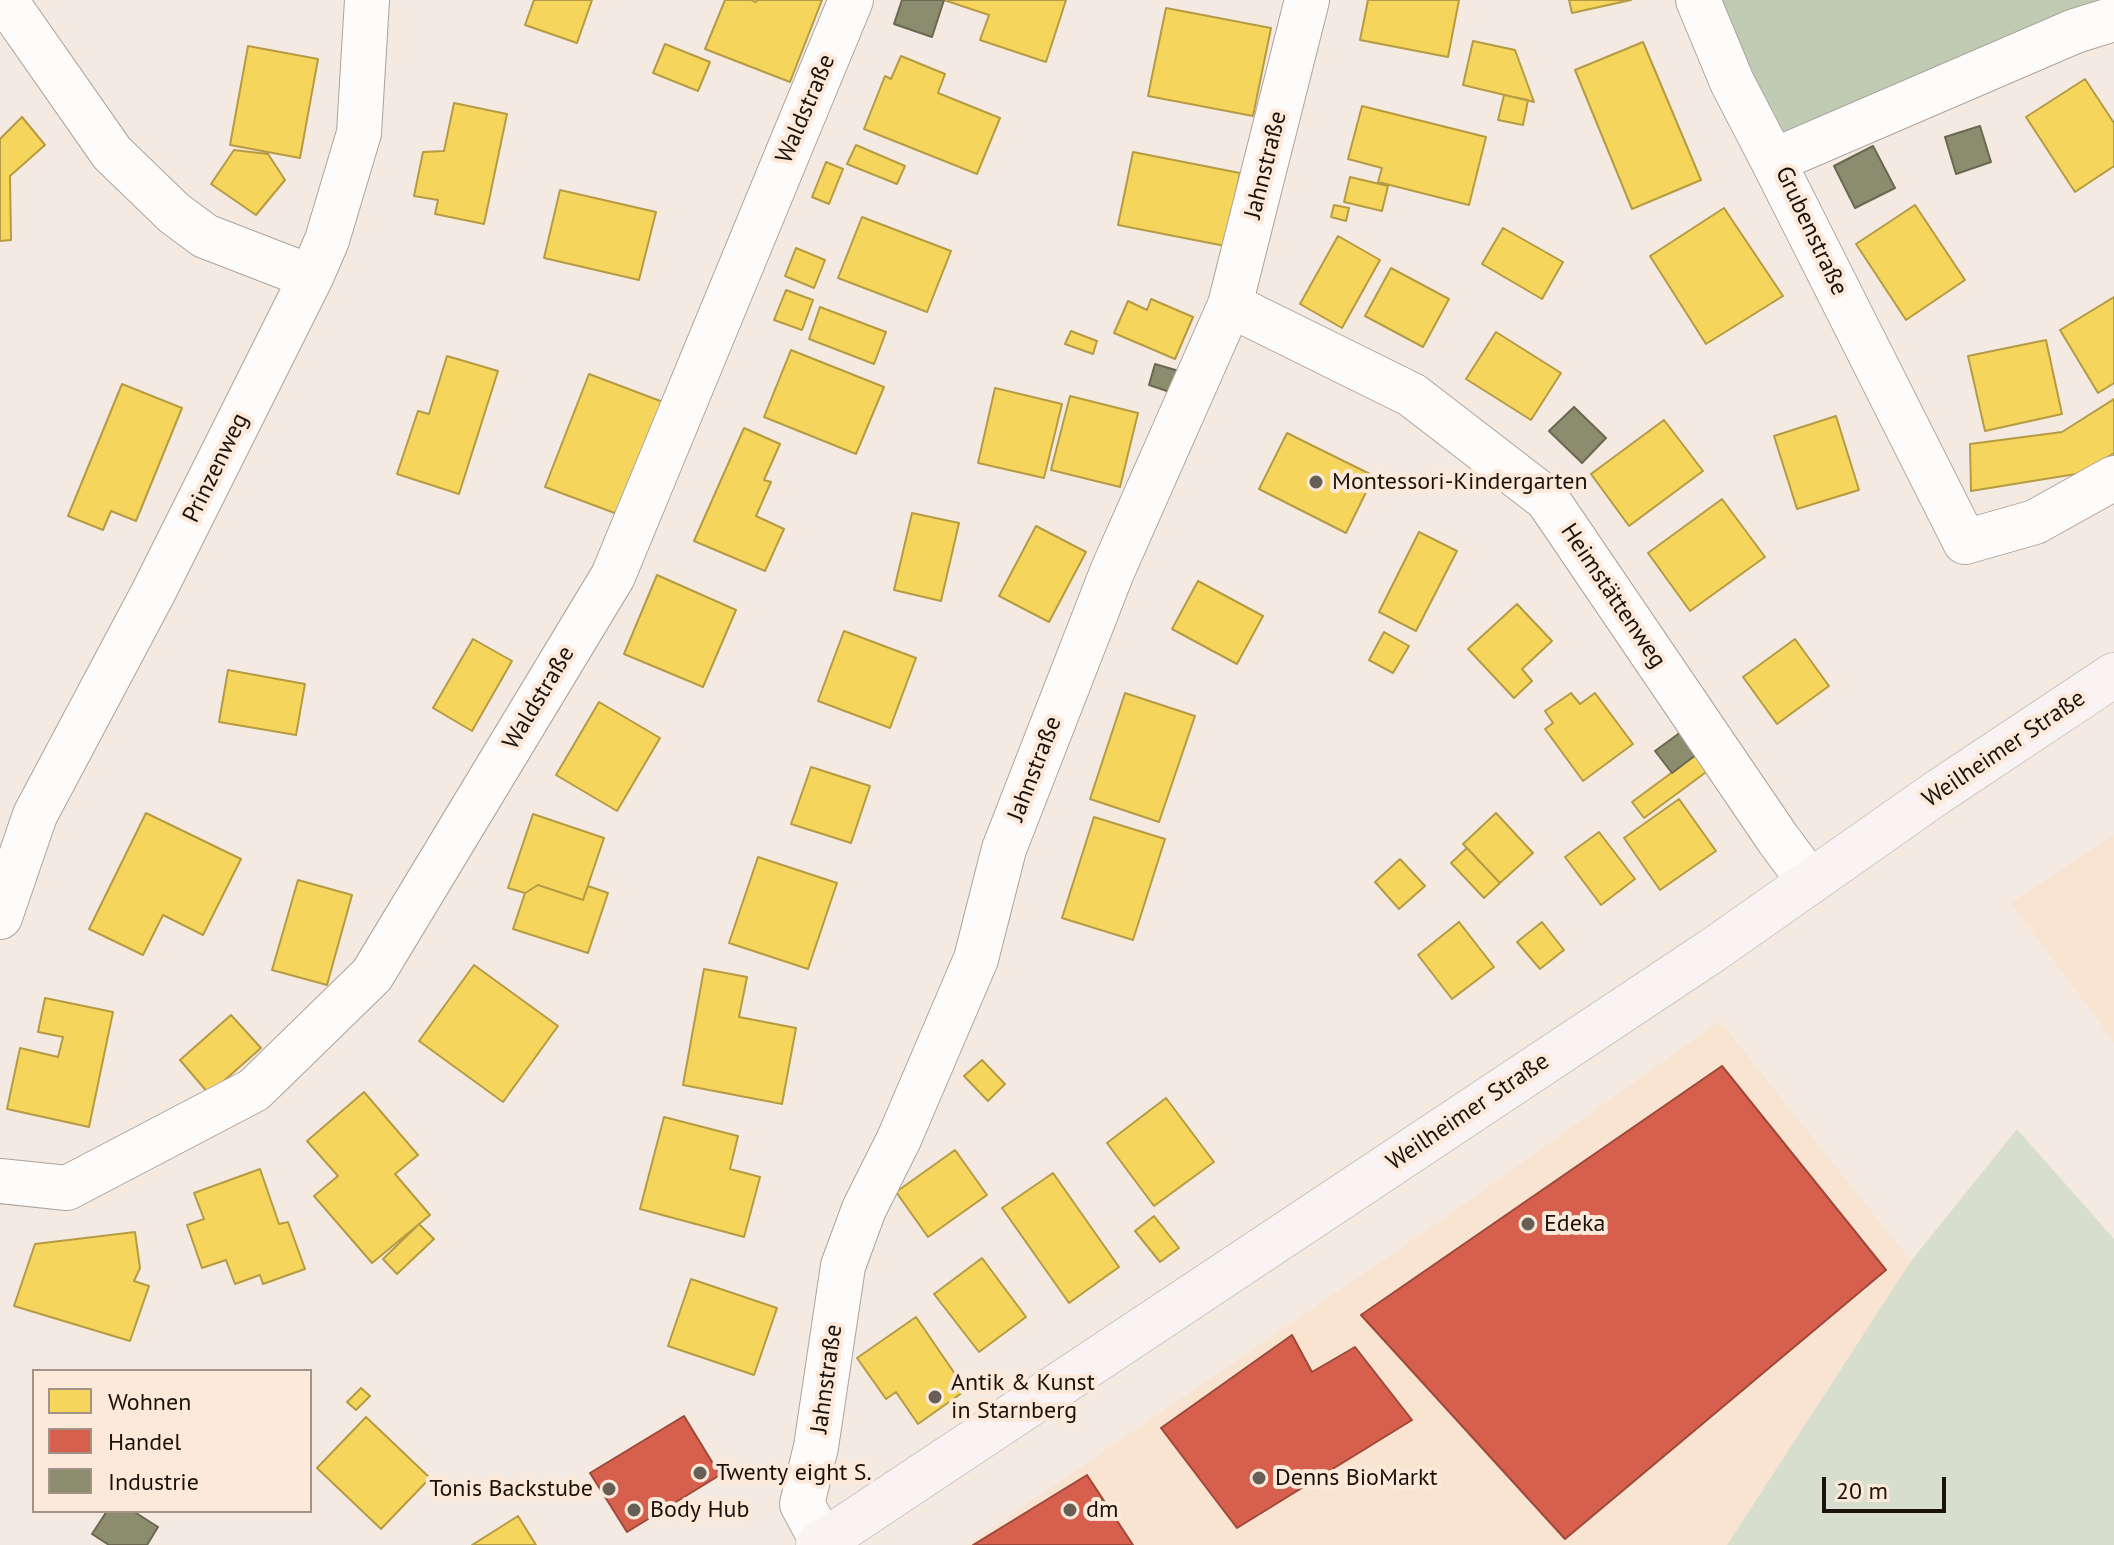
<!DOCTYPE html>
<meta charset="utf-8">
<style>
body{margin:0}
#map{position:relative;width:2114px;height:1545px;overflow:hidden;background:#f5eae1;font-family:"PT Sans",sans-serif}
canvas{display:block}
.legend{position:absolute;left:32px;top:1369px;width:280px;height:144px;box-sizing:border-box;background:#fde9d9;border:2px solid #a39387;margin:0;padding:10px 14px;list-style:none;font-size:24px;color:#1b130b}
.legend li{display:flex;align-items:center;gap:16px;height:40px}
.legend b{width:40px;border:2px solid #a39387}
.scale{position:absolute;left:1822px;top:1477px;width:124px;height:36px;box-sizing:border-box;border:4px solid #1b130b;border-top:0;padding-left:10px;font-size:24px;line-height:28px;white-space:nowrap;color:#1b130b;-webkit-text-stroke:6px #fde9d9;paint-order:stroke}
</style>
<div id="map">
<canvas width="2114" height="1545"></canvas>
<ul class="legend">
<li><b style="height:22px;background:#f6d55c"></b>Wohnen</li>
<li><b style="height:22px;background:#d6604d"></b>Handel</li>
<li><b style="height:22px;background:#8c8c6e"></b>Industrie</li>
</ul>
<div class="scale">20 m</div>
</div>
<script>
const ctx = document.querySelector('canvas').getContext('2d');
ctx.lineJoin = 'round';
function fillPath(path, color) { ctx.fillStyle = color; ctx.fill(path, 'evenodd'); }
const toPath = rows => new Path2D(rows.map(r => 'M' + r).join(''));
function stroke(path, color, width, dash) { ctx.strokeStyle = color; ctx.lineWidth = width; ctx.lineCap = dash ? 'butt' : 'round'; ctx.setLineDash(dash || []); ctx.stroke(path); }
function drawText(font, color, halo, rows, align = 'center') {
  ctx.font = font + ' "PT Sans",sans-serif'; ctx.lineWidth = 8; ctx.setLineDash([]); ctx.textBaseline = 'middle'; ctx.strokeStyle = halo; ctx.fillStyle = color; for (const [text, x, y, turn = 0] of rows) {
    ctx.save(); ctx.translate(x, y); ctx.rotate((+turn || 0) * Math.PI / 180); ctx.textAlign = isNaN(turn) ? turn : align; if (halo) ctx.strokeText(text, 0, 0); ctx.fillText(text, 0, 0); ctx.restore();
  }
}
const built = toPath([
 [2114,835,2114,1042,2011,903],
 [1720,1021,1911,1261,1727,1545,967,1545,1442,1220]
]);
const green = toPath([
 [2017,1129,2114,1239,2114,1545,1727,1545,1911,1261]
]);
const forest = toPath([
 [1705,0,2114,0,1779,143]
]);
const homes = toPath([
 [534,0,592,0,577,43,525,25,534,0],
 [725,0,751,0,756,2,757,0,822,0,790,82,705,49,725,0],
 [944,0,1066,0,1046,62,980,40,989,15,944,0],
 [1368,0,1459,0,1448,57,1360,40,1368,0],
 [1569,0,1631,0,1572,13,1569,0],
 [1166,8,1271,28,1253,116,1148,96,1166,8],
 [1473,41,1515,50,1534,102,1463,85,1473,41],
 [1643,42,1701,180,1632,209,1575,70,1643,42],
 [665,44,710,62,698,91,653,73,665,44],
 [248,46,318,59,300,158,230,145,248,46],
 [901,56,945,74,938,93,1000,118,977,174,864,129,885,76,891,79,901,56],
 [2085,79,2114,123,2114,166,2075,192,2026,117,2085,79],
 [1504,95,1528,100,1523,125,1498,120,1504,95],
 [454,103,507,114,484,224,435,214,438,200,414,196,423,152,444,151,454,103],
 [1362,106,1486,137,1469,205,1378,182,1382,168,1348,159,1362,106],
 [22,117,45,145,10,176,11,240,0,241,0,139,22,117],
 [856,145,905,166,897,184,847,164,856,145],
 [234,150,268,154,285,180,256,215,211,184,234,150],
 [1133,152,1240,173,1225,246,1118,225,1133,152],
 [826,162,843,169,829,204,812,197,826,162],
 [1350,177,1388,186,1382,211,1344,202,1350,177],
 [560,190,656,212,639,280,544,258,560,190],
 [1334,205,1349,208,1346,221,1331,217,1334,205],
 [1915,205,1965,280,1906,320,1856,244,1915,205],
 [1724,208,1783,296,1706,344,1650,256,1724,208],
 [862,217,951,251,927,312,838,278,862,217],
 [1503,228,1563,262,1542,299,1482,264,1503,228],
 [1338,236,1380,260,1342,328,1300,304,1338,236],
 [796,248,825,260,814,288,785,276,796,248],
 [1391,268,1449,299,1423,347,1365,316,1391,268],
 [786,290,813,300,802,330,774,320,786,290],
 [2114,297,2114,383,2098,393,2060,330,2114,297],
 [1151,299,1193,317,1175,359,1114,333,1128,301,1147,310,1151,299],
 [820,307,886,332,874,364,809,339,820,307],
 [1071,331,1097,341,1093,354,1065,344,1071,331],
 [1496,332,1561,373,1531,420,1466,379,1496,332],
 [2046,340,2062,414,1985,431,1968,356,2046,340],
 [791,350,884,387,856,454,764,417,791,350],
 [447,356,498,371,459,494,397,474,418,411,429,414,447,356],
 [589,374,663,402,620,515,545,487,589,374],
 [122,384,182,408,136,521,111,511,103,530,68,516,122,384],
 [995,388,1062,404,1044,478,978,463,995,388],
 [1070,396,1138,413,1120,487,1051,470,1070,396],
 [2114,399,2114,453,2082,473,1971,491,1970,444,2062,432,2114,399],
 [1836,416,1859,490,1797,509,1774,436,1836,416],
 [1664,420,1703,471,1629,526,1591,474,1664,420],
 [744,428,780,444,764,480,771,482,756,516,784,529,765,571,694,541,744,428],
 [1287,433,1374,476,1346,533,1259,489,1287,433],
 [1722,499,1765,557,1690,611,1648,553,1722,499],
 [912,513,959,523,941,601,894,590,912,513],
 [1036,526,1086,552,1049,622,999,596,1036,526],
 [1419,532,1457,551,1416,631,1379,612,1419,532],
 [657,575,736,610,703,687,624,654,657,575],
 [1198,581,1263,616,1237,664,1172,629,1198,581],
 [1517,604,1552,641,1522,669,1532,681,1514,698,1468,649,1517,604],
 [844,631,916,658,890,728,818,701,844,631],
 [1384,632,1409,646,1393,673,1369,660,1384,632],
 [473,639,512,661,472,731,433,708,473,639],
 [1795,639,1829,686,1777,724,1743,677,1795,639],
 [228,670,305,684,296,735,219,722,228,670],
 [1125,693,1195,716,1159,822,1090,799,1125,693],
 [1571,693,1580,704,1595,693,1633,744,1583,781,1545,729,1553,723,1545,711,1571,693],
 [599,702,660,738,617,811,556,775,599,702],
 [1701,751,1713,767,1644,818,1632,802,1701,751],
 [811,767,870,786,851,843,791,824,811,767],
 [1679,799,1716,851,1660,890,1624,838,1679,799],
 [146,813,241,859,203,935,163,915,143,955,89,929,146,813],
 [1496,813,1533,853,1500,883,1463,844,1496,813],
 [533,814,604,838,583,900,538,885,525,893,508,888,533,814],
 [1094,817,1165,839,1133,940,1062,918,1094,817],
 [1599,832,1635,879,1601,905,1565,857,1599,832],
 [1467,848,1500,883,1484,898,1451,863,1467,848],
 [758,857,837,883,808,969,729,943,758,857],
 [1400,859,1425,886,1399,909,1375,882,1400,859],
 [298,880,352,895,327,985,272,970,298,880],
 [538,885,583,900,588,886,608,893,588,953,513,929,525,893,538,885],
 [1459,922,1494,967,1452,999,1418,955,1459,922],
 [1542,922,1564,950,1540,969,1517,942,1542,922],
 [474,965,558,1026,503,1102,419,1041,474,965],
 [704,969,747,977,739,1017,796,1028,782,1104,683,1085,704,969],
 [45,998,113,1012,89,1127,7,1109,20,1048,58,1057,63,1037,38,1032,45,998],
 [231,1015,261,1048,209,1094,180,1060,231,1015],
 [982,1060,1005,1084,988,1101,964,1076,982,1060],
 [364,1092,418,1155,395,1174,430,1215,372,1263,314,1196,338,1176,307,1141,364,1092],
 [1166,1098,1214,1162,1154,1206,1107,1143,1166,1098],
 [664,1117,738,1136,730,1169,760,1177,744,1237,640,1209,664,1117],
 [955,1150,987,1195,928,1237,896,1192,955,1150],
 [260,1169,279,1224,288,1222,305,1269,263,1284,260,1275,235,1284,226,1260,202,1268,187,1225,204,1219,194,1193,260,1169],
 [1053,1173,1119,1267,1069,1303,1002,1208,1053,1173],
 [1154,1216,1179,1248,1160,1262,1135,1231,1154,1216],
 [419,1224,434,1239,397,1274,383,1259,419,1224],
 [135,1232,140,1268,134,1281,149,1286,130,1341,14,1306,35,1244,135,1232],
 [982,1258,1026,1317,979,1352,934,1294,982,1258],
 [691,1279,777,1308,754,1375,668,1346,691,1279],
 [916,1317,966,1390,918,1424,896,1392,886,1399,857,1358,916,1317],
 [361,1388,370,1396,356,1410,347,1402,361,1388],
 [366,1417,430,1478,381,1529,317,1468,366,1417],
 [518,1516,536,1545,472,1545,518,1516]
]);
const shops = toPath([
 [1722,1066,1886,1270,1565,1539,1361,1315,1722,1066],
 [1292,1335,1312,1372,1355,1347,1412,1420,1237,1528,1161,1428,1292,1335],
 [684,1416,720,1475,627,1532,590,1473,684,1416],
 [1087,1475,1133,1545,973,1545,1087,1475]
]);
const industry = toPath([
 [902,0,944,0,932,37,894,24,902,0],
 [1980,126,1991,162,1956,174,1945,137,1980,126],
 [1873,146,1895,188,1855,208,1834,166,1873,146],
 [1155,364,1189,374,1182,396,1149,385,1155,364],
 [1574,407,1606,438,1582,463,1549,431,1574,407],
 [1685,729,1701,751,1672,773,1655,751,1685,729],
 [107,1511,133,1511,158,1527,147,1545,109,1545,92,1534,107,1511]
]);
const minor = toPath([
 [5,0,112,153,174,213,205,236,311,277],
 [1698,0,1732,82,1773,161],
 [2114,19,2075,31,1773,161,1965,542,2035,522,2114,478],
 [1230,305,1412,395,1547,499,1778,839,1810,882],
 [0,917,35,815,153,593,311,277,327,240,359,133,367,0],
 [0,1181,67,1188,254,1090,372,975,613,576,851,0],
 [824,1545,802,1504,816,1447,843,1266,864,1209,899,1139,976,959,1004,849,1112,572,1230,305,1307,0]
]);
const major = toPath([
 [818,1545,1713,950,1938,792,2114,675]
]);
const markers = [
 [1316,482,8,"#675e56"],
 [1528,1224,8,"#675e56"],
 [935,1397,8,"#675e56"],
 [700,1473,8,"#675e56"],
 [1259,1478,8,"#675e56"],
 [609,1489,8,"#675e56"],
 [634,1510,8,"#675e56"],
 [1070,1510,8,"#675e56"]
];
const streetNames = [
 ["Waldstraße",806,109,-67],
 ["Jahnstraße",1266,165,-76],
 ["Grubenstraße",1811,231,65],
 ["Prinzenweg",216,468,-64],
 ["Heimstättenweg",1613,596,56],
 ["Waldstraße",539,698,-59],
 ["Weilheimer Straße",2004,749,-34],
 ["Jahnstraße",1035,769,-69],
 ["Weilheimer Straße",1468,1112,-34],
 ["Jahnstraße",827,1379,-82]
];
const poiNames = [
 ["Montessori-Kindergarten",1332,482],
 ["Edeka",1544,1224],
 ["Antik & Kunst",951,1383],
 ["in Starnberg",951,1411],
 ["Twenty eight S.",716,1473],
 ["Denns BioMarkt",1275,1478],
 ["Tonis Backstube",593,1489,"right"],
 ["Body Hub",650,1510],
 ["dm",1086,1510]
];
fillPath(built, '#f9e3d1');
fillPath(green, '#d8decd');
fillPath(forest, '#bfcbb3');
fillPath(homes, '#f6d55c');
stroke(homes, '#b49b44', 2);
fillPath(shops, '#d6604d');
stroke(shops, '#9e4939', 2);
fillPath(industry, '#8c8c6e');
stroke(industry, '#6a6850', 2);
stroke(minor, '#aca39c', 46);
stroke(major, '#cdc9c4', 46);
stroke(minor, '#fefcfa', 44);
stroke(major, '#f9f4f3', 44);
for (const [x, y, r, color] of markers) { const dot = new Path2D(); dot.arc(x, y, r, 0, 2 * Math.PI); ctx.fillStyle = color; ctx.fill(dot); stroke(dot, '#fde9d9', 3); }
drawText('24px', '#1b130b', '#fde9d9', streetNames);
drawText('24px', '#1b130b', '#fde9d9', poiNames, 'left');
</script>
